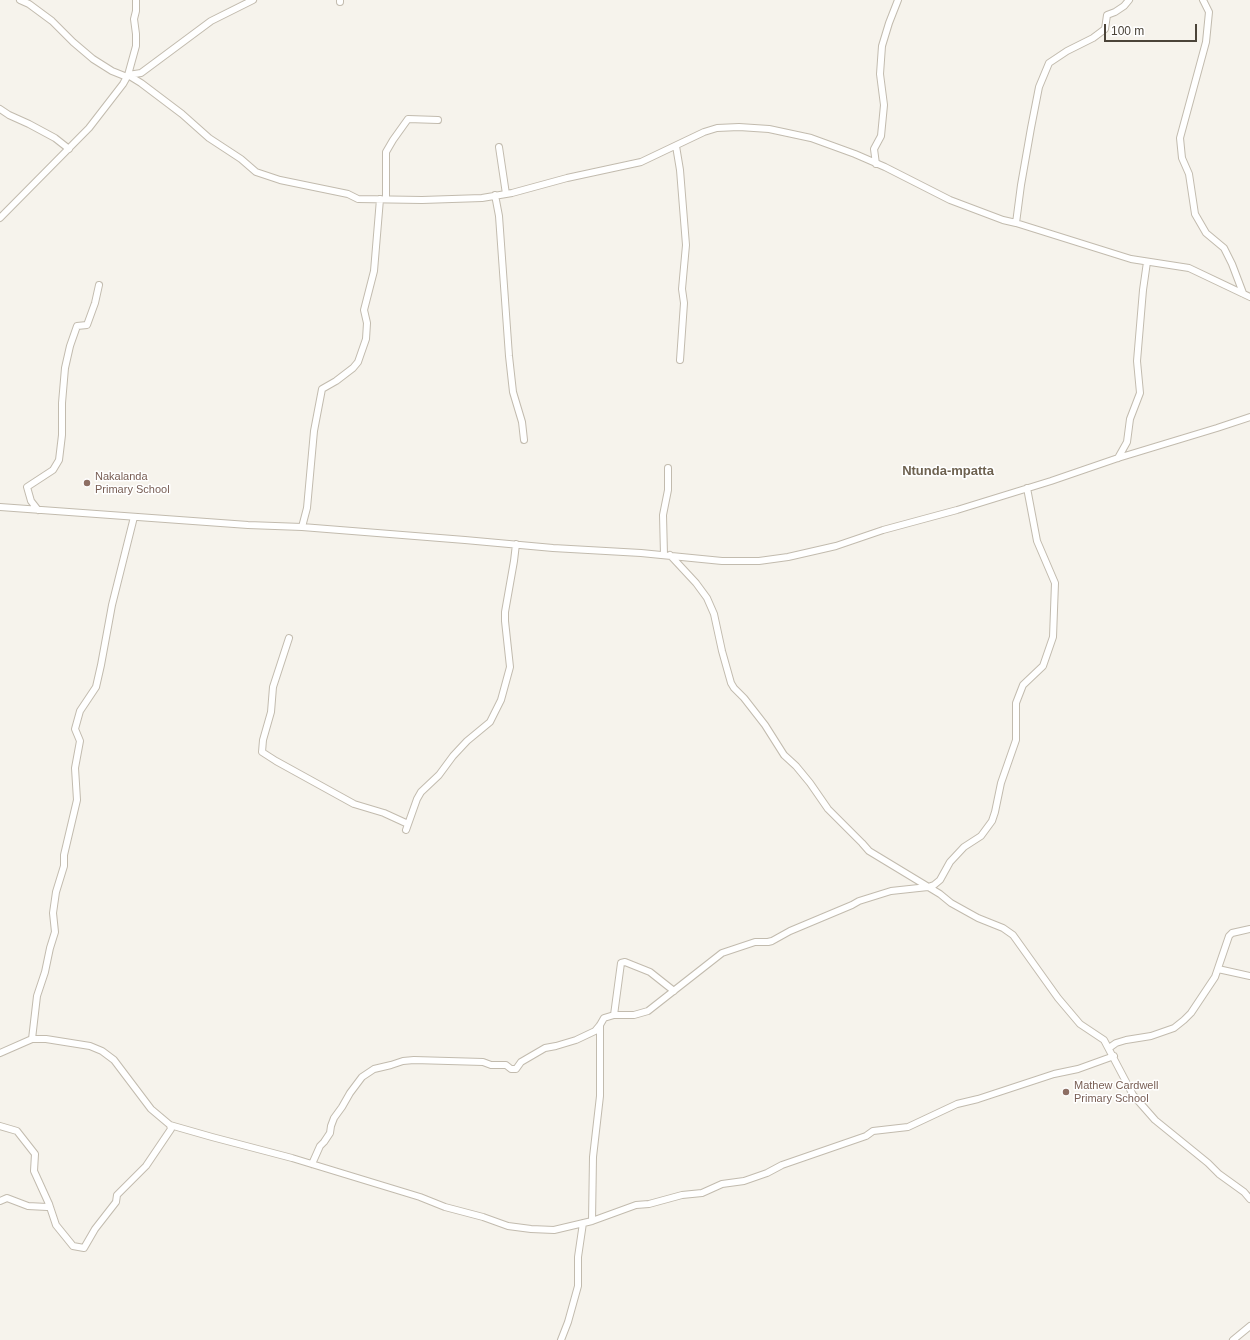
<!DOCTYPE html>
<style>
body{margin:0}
#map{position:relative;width:1250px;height:1340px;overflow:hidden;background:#f6f3ec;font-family:Arial,sans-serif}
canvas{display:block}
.scale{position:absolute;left:1104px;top:24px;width:93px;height:18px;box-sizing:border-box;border:2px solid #4b4439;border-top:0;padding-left:5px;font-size:12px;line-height:14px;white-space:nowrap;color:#4b4439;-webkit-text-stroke:3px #fff;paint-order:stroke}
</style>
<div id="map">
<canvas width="1250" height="1340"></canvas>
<div class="scale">100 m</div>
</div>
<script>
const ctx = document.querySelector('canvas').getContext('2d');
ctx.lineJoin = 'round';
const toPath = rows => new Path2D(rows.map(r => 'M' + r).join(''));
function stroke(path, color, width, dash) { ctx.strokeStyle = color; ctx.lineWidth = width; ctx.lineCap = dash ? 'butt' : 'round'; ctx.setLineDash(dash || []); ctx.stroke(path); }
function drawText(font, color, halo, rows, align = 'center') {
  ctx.font = font + ' Arial,sans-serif'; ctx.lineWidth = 3; ctx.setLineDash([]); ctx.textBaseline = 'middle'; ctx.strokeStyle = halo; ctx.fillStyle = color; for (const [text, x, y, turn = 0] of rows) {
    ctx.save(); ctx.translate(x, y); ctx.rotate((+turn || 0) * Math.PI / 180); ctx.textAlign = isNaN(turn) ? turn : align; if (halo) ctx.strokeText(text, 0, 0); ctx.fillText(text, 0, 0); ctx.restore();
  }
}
const minor = toPath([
 [20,0,29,4,52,21,73,42,93,59,112,71,127,77],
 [253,0,211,21,141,73,128,75,141,83,182,114,209,138,241,159,256,172,280,180,348,194,358,199,422,200,482,198,512,193,567,178,641,162,704,132,717,128,739,127,769,129,811,138,855,154,885,167,950,200,1003,220,1016,223,1131,259,1189,268,1250,297],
 [1203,0,1209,12,1206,42,1180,138,1182,158,1189,174,1195,214,1206,233,1224,248,1232,264,1243,293],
 [340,2,340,0],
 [0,109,9,115,29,124,55,138,69,149],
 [676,146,680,170,686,245,682,289,684,303,680,360],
 [499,147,506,194],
 [876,164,874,149,881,136,884,105,880,74,882,46,889,23,898,0],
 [495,195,499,216,509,356,513,392,522,422,524,440],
 [386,199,386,152,393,140,408,119,438,120],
 [0,218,89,128,123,84,128,75,136,46,136,34,134,19,136,11,136,0],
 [1016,223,1021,185,1031,128,1039,87,1049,63,1067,51,1093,38,1105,29,1107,15,1115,12,1124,6,1129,0],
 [1118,458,1127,442,1130,419,1140,393,1137,361,1143,290,1147,262],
 [0,507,248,525,302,527,465,540,553,548,641,553,722,561,759,561,788,557,836,546,883,530,957,510,1051,481,1118,458,1217,428,1250,417],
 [38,510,31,501,27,487,53,470,59,460,62,435,62,403,65,368,70,346,77,326,87,325,95,303,99,285],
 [302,527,307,508,314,431,322,389,336,381,353,368,358,362,366,339,367,323,364,310,374,271,380,199],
 [664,555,663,515,668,490,668,468],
 [670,555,696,583,707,598,714,614,722,651,731,683,734,688,744,698,765,725,784,755,796,766,810,783,828,809,862,843,869,851,940,894,951,903,978,918,1003,928,1013,935,1058,998,1080,1024,1104,1040,1133,1095,1155,1120,1208,1163,1219,1174,1244,1192,1250,1199],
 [289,638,273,687,271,712,263,740,262,752,276,761,354,804,384,813,408,824],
 [406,830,417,799,421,792,439,775,453,756,467,741,490,722,501,700,510,667,505,621,505,612,514,561,516,544],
 [1218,969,1250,976],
 [614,1015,621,963,625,962,650,972,674,991],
 [32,1039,37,996,45,972,50,948,55,932,53,913,56,892,64,866,64,855,77,800,75,768,80,741,75,729,80,711,96,687,101,665,112,605,134,517],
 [1109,1048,1116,1043,1126,1040,1151,1036,1174,1028,1184,1020,1191,1013,1215,977,1229,936,1232,933,1250,929],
 [0,1053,32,1039,46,1039,90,1046,102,1051,114,1060,151,1109,170,1125,212,1137,292,1158,420,1197,445,1207,483,1217,508,1226,531,1229,554,1230,592,1221,636,1205,649,1204,682,1195,702,1193,722,1184,744,1181,767,1173,782,1165,866,1136,873,1131,908,1127,957,1104,978,1099,1054,1074,1078,1069,1114,1056],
 [0,1126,17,1131,35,1154,34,1171,49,1204,56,1225,73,1246,84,1248,95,1229,116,1202,117,1195,146,1166,171,1129,170,1125],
 [312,1164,320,1146,324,1142,330,1133,331,1126,334,1118,342,1107,350,1093,362,1077,374,1069,391,1065,403,1061,414,1060,483,1062,491,1065,506,1065,511,1069,516,1069,521,1062,545,1048,556,1046,576,1040,595,1031,600,1025,604,1018,614,1015,634,1015,648,1011,722,953,755,942,768,942,772,941,790,931,852,905,859,901,891,891,928,887,934,885,940,880,950,862,964,847,981,836,992,821,995,812,1001,783,1016,740,1016,703,1023,685,1043,666,1053,637,1055,583,1037,541,1027,488],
 [0,1201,7,1198,28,1206,47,1207,49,1204],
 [592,1221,593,1157,600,1096,600,1025],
 [561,1340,568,1322,578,1286,578,1257,583,1223],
 [1233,1340,1250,1326]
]);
const markers = [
 [87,483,4,"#8d6e63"],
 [1066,1092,4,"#8d6e63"]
];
const educationNames = [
 ["Nakalanda",95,477],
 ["Primary School",95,490],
 ["Mathew Cardwell",1074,1086],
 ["Primary School",1074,1099]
];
const quarterNames = [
 ["Ntunda-mpatta",948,471]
];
stroke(minor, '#c2bbae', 8);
stroke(minor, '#fff', 6);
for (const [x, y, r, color] of markers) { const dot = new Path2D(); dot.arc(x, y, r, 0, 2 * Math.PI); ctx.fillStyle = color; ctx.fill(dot); stroke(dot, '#fff', 1.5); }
drawText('11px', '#785e54', '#fff', educationNames, 'left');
drawText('bold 13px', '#6e6250', '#fff', quarterNames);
</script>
